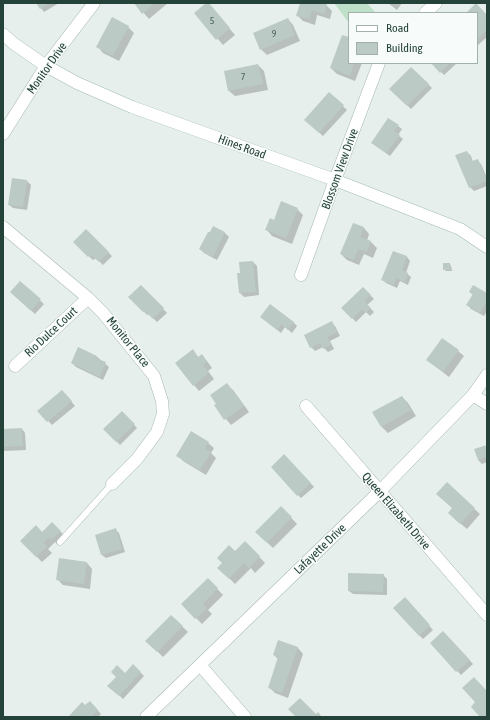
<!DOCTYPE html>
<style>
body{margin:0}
#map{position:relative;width:490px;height:720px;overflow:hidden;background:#e6efeb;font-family:"Asap Condensed",sans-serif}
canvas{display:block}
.frame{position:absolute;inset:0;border:4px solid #24423a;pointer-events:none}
.legend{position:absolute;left:348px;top:12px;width:130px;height:52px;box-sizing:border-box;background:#f7fbf9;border:1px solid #a3b1ad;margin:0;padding:5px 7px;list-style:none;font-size:12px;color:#24423a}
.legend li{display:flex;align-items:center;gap:8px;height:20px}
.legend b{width:20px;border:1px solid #a3b1ad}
</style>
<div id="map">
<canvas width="490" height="720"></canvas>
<div class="frame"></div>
<ul class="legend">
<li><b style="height:5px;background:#fff"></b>Road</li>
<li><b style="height:11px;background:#bbcac4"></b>Building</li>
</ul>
</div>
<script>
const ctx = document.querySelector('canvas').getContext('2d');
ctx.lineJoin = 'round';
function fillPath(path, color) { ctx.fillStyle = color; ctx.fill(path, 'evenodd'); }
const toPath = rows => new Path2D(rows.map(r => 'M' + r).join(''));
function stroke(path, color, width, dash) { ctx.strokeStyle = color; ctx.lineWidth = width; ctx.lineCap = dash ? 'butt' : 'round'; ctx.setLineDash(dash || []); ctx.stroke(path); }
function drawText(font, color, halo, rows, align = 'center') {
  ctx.font = font + ' "Asap Condensed",sans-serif'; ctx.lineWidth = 3; ctx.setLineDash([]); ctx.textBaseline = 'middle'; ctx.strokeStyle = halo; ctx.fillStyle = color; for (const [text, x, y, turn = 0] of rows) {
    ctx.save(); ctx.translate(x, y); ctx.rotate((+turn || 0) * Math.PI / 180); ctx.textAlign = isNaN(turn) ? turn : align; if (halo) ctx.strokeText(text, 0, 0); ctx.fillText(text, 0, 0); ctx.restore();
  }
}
const green = toPath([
 [334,3,367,3,376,13,349,13,349,23]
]);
const shadow = toPath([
 [37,3,59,3,44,12],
 [135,3,168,3,149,19],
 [208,3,235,35,223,45,196,13],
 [301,3,324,3,332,11,330,19,317,15,315,25,303,21,298,16],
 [388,3,402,3,397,10],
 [476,5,487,16,487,37,477,46,477,13,467,13],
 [113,19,128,27,134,33,119,61,103,53,98,47],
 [288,19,293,25,300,41,267,55,261,49],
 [349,38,349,63,362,63,355,81,337,74,331,68],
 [432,63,457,63,444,75],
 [258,65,264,71,268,90,235,96,229,91],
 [411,68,432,88,411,109,391,89],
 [329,93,347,110,323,136,309,123],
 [398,126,402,129,398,135,403,139,390,156,376,146],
 [467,152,471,156,473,162,477,160,481,164,487,178,487,186,474,191,470,187],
 [27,181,31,185,27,210,13,208,9,205],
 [297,209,303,215,292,244,272,236,267,230,274,221],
 [354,224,364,228,369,234,367,241,371,242,377,248,373,258,364,254,359,265,347,260,341,254],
 [214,227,225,233,229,237,217,260,204,253,200,249],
 [86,231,112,256,103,265,96,258,93,260,74,242],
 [393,252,407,257,410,261,406,273,411,277,408,285,400,281,397,288,386,283,382,279],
 [253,262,257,266,259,295,244,297,240,293,241,274],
 [450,264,451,266,452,271,446,271,444,269],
 [20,282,44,304,35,314,15,296],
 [141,286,167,313,157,322,149,314,147,315,130,297],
 [363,288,374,299,367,305,374,312,370,316,366,312,356,322,343,308],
 [470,292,487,294,487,311,484,316,471,309,468,305,473,295],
 [261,317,293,322,297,326,292,333,285,327,281,333],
 [331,323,335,326,340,336,330,341,334,349,328,352,323,347,315,351,311,347],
 [192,351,199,358,202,355,207,361,212,368,208,371,214,379,199,391,194,385],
 [458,351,464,356,449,377,427,360],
 [96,356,109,367,103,380,76,367,72,363],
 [227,385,233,390,249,412,231,425,215,406],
 [66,395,75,406,52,425,39,411],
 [402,397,408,403,416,416,388,433,382,427,374,413],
 [122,412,137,428,120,445,105,429],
 [22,429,25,433,26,450,3,451,3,430],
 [208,443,214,448,211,453,216,458,206,475,183,461,178,455],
 [487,446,487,462,482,464,478,460],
 [288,459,314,487,301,498,298,495],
 [447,484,480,514,467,529,455,519],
 [281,507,297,524,273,548,256,532],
 [52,523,66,537,58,545,55,542,48,549,52,553,42,562,21,541,42,533],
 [116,530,119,533,125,552,106,558,102,555],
 [245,542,265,563,255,573,251,568,235,584,219,568],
 [87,563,92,569,90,589,63,585,57,579],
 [383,575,387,579,387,595,353,594,349,591],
 [208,579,223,595,208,610,212,614,202,624,182,604],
 [408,602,433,630,423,639,419,635],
 [171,616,188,632,163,657,147,641],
 [447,636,473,664,461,675,432,644],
 [279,641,298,648,303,654,288,698,275,693,269,687,279,660,274,655],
 [133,665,144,676,123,699,109,686,125,674],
 [487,690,487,717,482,717,486,691],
 [90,702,101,714,98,717,69,717]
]);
const building = toPath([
 [36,3,49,3,40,9],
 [134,3,155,3,142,14],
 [206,3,209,3,230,28,216,40,194,13],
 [300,3,324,3,327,4,324,14,312,10,309,19,296,16],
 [476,3,487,15,487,30,477,39,477,13,466,13],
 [112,17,129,26,113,56,96,47],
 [288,18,295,35,260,50,253,33],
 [342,35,349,37,349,63,354,63,350,76,330,68],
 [431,63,450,63,440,73],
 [258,64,263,84,228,91,224,71],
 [411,67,429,84,407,106,389,89],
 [329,92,344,105,319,133,304,120],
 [388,118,399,125,394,131,400,135,386,153,371,143],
 [467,151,472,161,478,159,487,181,469,188,455,155],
 [12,178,27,180,23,207,8,205],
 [281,201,298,208,286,238,265,230,270,218,274,220],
 [353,223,364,227,360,237,371,241,367,252,358,249,354,260,340,254],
 [213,226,225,232,213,257,199,249,208,232,210,232],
 [86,229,109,252,99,262,91,255,88,257,73,242],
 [393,251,407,256,402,270,408,273,405,282,396,278,394,285,381,280],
 [253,261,256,292,239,293,237,273,240,273,239,262],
 [443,263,450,263,450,270,443,270],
 [20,281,41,299,31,311,10,292],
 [141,285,164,308,153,319,145,311,143,312,128,297],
 [473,285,487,293,487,301,480,313,466,305,473,294,469,292],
 [363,287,371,295,364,301,371,308,366,313,362,309,352,319,341,308],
 [270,304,294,322,288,330,281,324,277,330,260,317],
 [332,321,337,332,327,337,331,345,323,349,320,343,310,348,304,335],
 [442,338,459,350,443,372,426,360],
 [78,347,97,356,95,358,106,362,100,377,71,363],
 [193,349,198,357,202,354,207,362,203,365,209,373,193,386,175,363],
 [227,383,244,406,224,420,214,405,216,404,210,395],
 [62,390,72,401,47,422,37,411],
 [402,396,411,410,381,427,372,412],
 [122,411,135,424,116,442,103,429],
 [22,428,23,446,3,447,3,429],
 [191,431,209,442,205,448,211,452,200,470,176,456],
 [487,445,487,457,478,460,474,449],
 [284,454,311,483,297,496,271,467],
 [447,482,475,508,460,524,448,513,452,508,436,494],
 [281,506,292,517,267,543,255,532],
 [52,522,61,531,51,540,49,537,43,543,47,546,36,557,20,541,36,525,42,532],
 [116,528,122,549,101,555,95,535],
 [245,541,260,556,249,568,244,563,229,579,217,568,222,563,217,558,229,545,235,551],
 [59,558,87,562,84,584,56,580],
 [348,573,384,574,383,592,348,591],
 [208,578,218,588,203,604,207,608,195,619,181,604],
 [405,597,430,625,419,636,393,608],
 [171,615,183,626,157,652,145,641],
 [443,631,470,660,456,672,430,643],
 [278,640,298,647,282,693,268,688,278,657,273,655],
 [133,664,141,672,119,696,107,686,116,677,111,672,117,665,125,673],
 [474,677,486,690,487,689,486,717,480,717,471,707,475,702,462,688],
 [300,698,316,714,318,712,322,717,296,717,288,709],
 [90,701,98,710,91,717,68,717,82,702,85,705]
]);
const lane = toPath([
 [60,542,112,484]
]);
const street = toPath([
 [425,13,436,3],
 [3,134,46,66,94,3],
 [3,227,88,298,103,313,154,376,162,401,163,414,157,432,137,459,112,484],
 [301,275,335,180,379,63],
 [15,366,88,298],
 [473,395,487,404],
 [306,406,487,615],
 [200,665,245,717],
 [146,717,379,492,473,395,487,375]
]);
const secondary = toPath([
 [3,34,13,43,46,66,77,83,132,107,335,180,460,229,487,247]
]);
const numberNames = [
 ["5",212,21],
 ["9",274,34],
 ["7",243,77]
];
const streetNames = [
 ["Monitor Drive",47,68,-55],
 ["Hines Road",242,147,20],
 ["Blossom View Drive",340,169,-70],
 ["Rio Dulce Court",51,332,-43],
 ["Monitor Place",128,342,51],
 ["Queen Elizabeth Drive",396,511,49],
 ["Lafayette Drive",320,549,-44]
];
fillPath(green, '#bfe0c8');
fillPath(shadow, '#0003');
fillPath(building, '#bbcac4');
stroke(lane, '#a8b8b2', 7);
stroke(street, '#a8b8b2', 13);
stroke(secondary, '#a4bbb3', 13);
stroke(lane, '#fff', 6);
stroke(street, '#fff', 12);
stroke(secondary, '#fff', 12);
drawText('10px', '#4a645c', null, numberNames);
drawText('12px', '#24423a', '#f7fbf9', streetNames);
</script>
